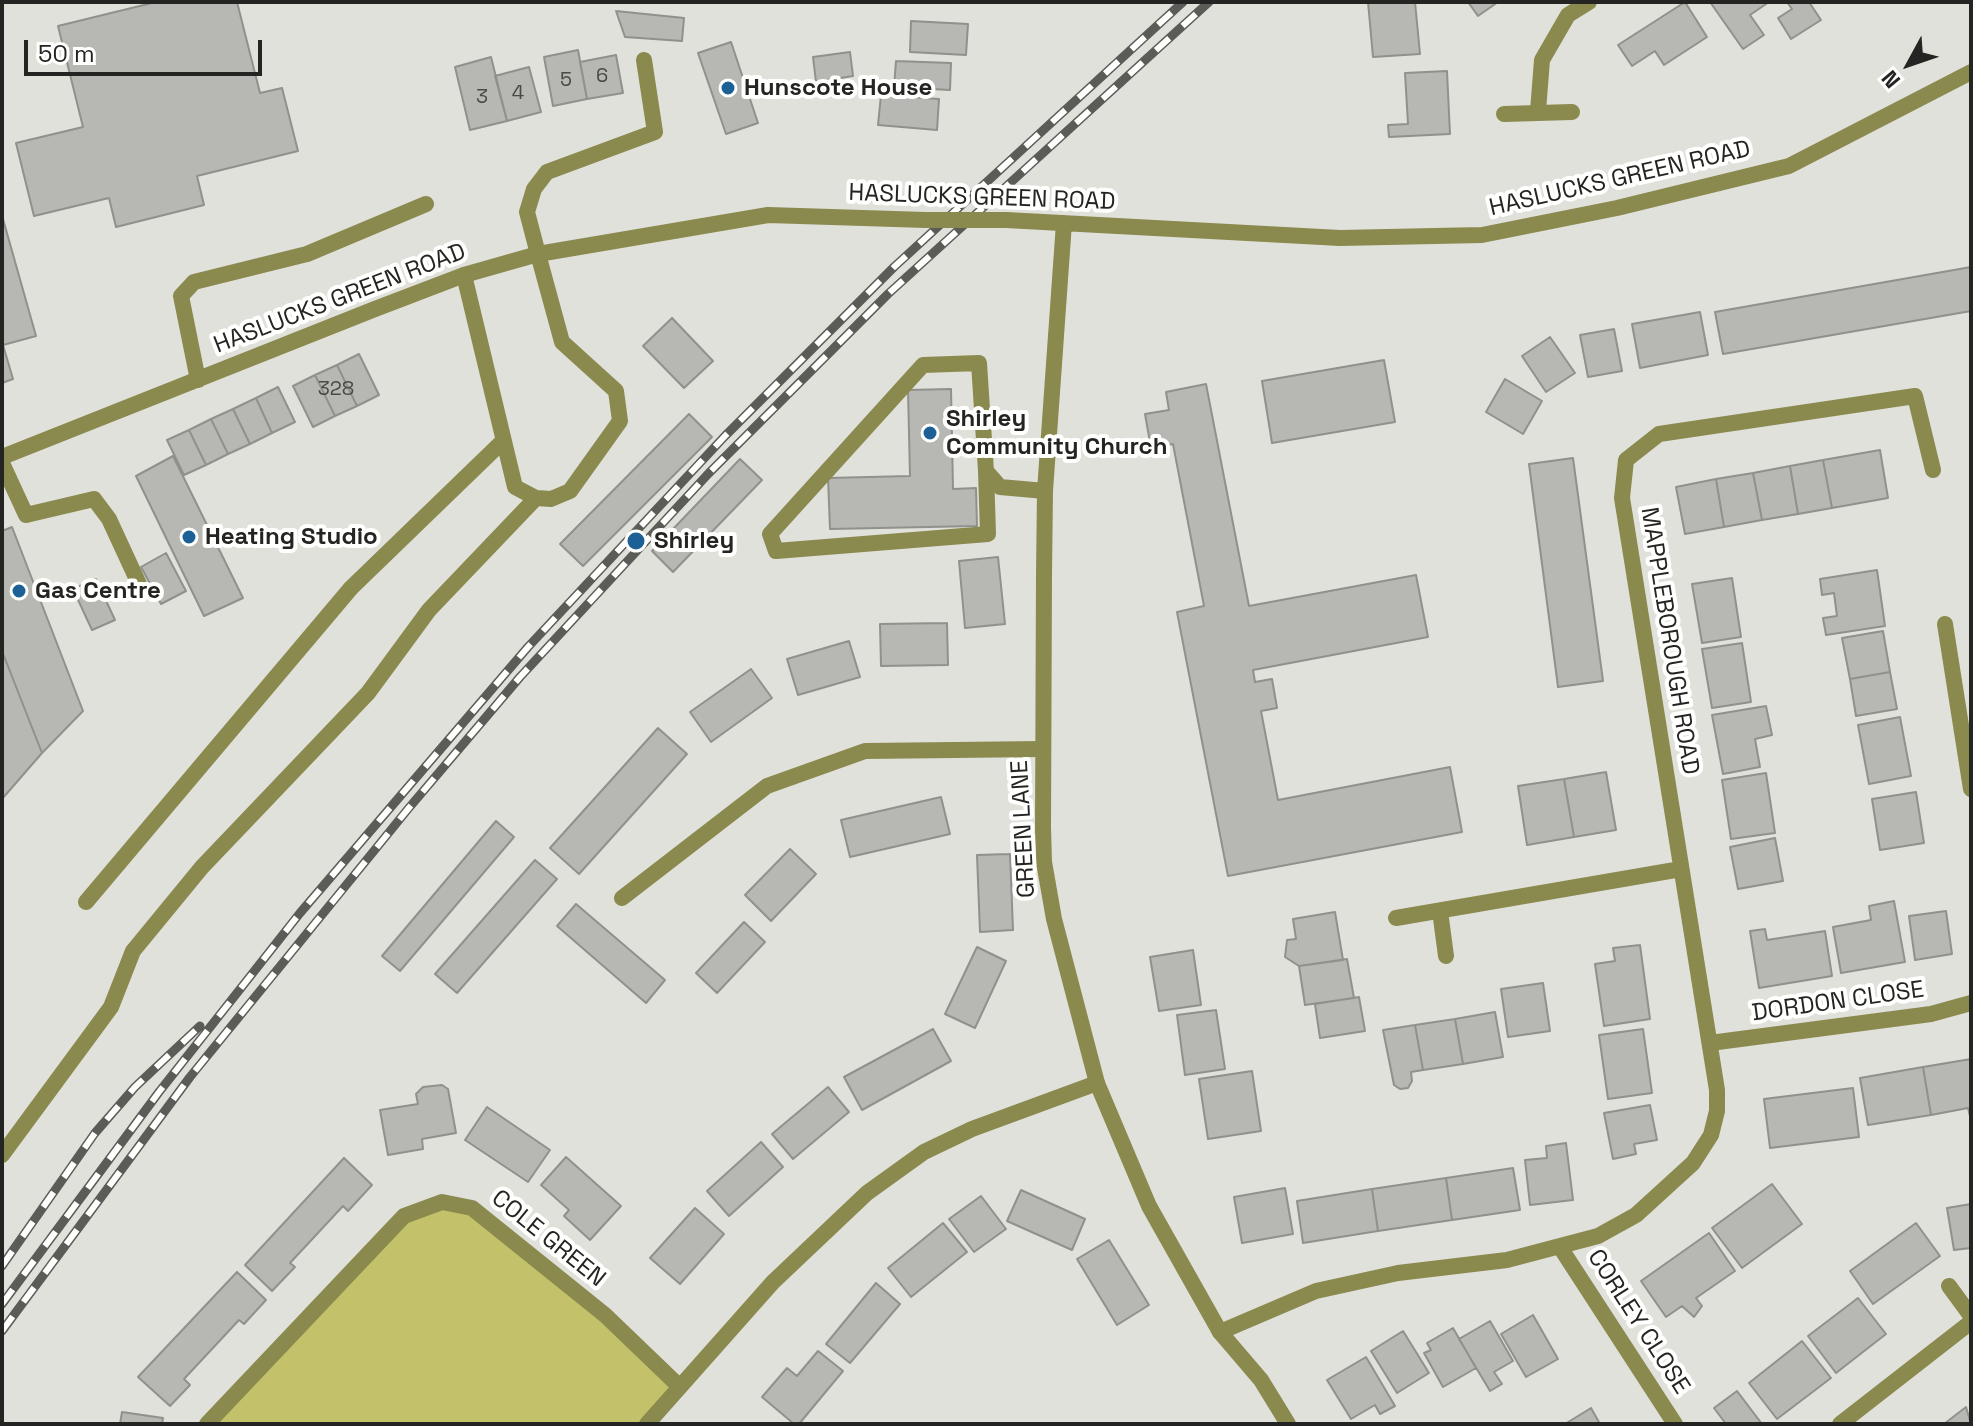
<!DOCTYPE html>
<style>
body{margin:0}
#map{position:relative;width:1973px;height:1426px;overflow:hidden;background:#e1e1dc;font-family:"Space Grotesk",sans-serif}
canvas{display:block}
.frame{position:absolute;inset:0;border:4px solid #242422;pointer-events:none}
.north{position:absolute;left:1869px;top:24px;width:80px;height:80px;-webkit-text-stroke:6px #fffffe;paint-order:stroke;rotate:230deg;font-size:22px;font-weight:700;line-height:32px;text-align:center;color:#242422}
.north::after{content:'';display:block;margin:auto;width:28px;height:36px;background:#242422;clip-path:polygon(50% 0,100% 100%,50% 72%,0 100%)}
.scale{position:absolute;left:24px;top:40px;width:238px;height:36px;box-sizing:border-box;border:4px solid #242422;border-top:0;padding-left:10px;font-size:24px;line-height:28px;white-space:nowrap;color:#242422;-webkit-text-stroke:6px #fffffe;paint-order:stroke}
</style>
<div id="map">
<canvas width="1973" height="1426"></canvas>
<div class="frame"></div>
<div class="north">N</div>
<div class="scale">50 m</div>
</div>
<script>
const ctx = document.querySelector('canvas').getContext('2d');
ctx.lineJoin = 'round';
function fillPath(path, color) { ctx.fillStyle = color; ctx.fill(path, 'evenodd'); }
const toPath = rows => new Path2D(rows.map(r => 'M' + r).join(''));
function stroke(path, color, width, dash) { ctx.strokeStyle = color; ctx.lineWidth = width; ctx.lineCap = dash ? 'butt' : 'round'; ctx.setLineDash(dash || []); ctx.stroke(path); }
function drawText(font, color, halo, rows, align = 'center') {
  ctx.font = font + ' "Space Grotesk",sans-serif'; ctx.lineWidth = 8; ctx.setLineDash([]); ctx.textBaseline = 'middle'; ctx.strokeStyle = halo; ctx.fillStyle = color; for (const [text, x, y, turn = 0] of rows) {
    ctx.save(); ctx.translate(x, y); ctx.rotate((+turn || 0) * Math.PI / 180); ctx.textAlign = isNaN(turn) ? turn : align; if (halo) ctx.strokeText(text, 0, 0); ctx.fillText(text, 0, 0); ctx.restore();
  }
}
const green = toPath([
 [442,1202,472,1208,680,1387,647,1424,207,1424,404,1216]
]);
const building = toPath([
 [156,2,237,2,260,93,282,88,298,151,197,176,204,205,116,227,109,198,34,216,16,143,83,127,58,26,156,2],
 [1368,2,1415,2,1420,54,1373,57,1368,2],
 [1468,2,1498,2,1478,16,1468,2],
 [1685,2,1707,37,1664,65,1655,51,1632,66,1618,45,1685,2],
 [1710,2,1769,2,1750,15,1764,35,1743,49,1710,2],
 [1787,2,1809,2,1821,20,1791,39,1778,18,1792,9,1787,2],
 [616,11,684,18,682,41,625,37,616,11],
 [911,21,968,24,966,55,910,52,911,21],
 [731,42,758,123,726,134,698,53,731,42],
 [578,50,587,99,553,106,544,57,578,50],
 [850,52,853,76,816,82,813,57,850,52],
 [616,55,623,93,587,99,580,62,616,55],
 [491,57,507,121,470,130,455,67,491,57],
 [896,61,951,63,950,90,894,87,896,61],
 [529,67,541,112,507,121,495,76,529,67],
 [1447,71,1450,134,1389,137,1388,125,1408,124,1405,73,1447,71],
 [881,95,939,99,937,130,878,125,881,95],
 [3,219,36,336,3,345,13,379,2,383,3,219],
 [1971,267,1971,311,1723,354,1715,312,1971,267],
 [1700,312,1708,355,1640,368,1632,324,1700,312],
 [672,318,713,361,684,388,643,346,672,318],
 [1614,329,1622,371,1588,377,1580,335,1614,329],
 [1550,337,1575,373,1546,392,1522,356,1550,337],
 [359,354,379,395,357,406,337,365,359,354],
 [1384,360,1395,422,1272,443,1262,381,1384,360],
 [337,365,357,406,335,416,315,375,337,365],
 [315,375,335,416,313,427,293,386,315,375],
 [1505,379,1542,401,1523,434,1486,412,1505,379],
 [1206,384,1249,606,1416,575,1428,637,1253,670,1255,682,1272,679,1277,708,1261,711,1278,800,1450,767,1462,832,1228,876,1177,612,1204,606,1173,444,1151,448,1145,414,1169,410,1166,392,1206,384],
 [278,387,295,422,272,433,256,398,278,387],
 [951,389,953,489,976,488,977,526,830,529,828,478,910,476,908,390,951,389],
 [256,398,272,433,250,444,233,409,256,398],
 [233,409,250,444,228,454,211,419,233,409],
 [689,414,712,437,583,566,560,544,689,414],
 [211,419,228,454,206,465,189,430,211,419],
 [189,430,206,465,184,475,167,440,189,430],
 [1880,450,1888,498,1832,508,1823,460,1880,450],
 [173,456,243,598,204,616,136,476,173,456],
 [1573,458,1603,681,1558,687,1529,464,1573,458],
 [740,459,762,480,673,572,652,551,740,459],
 [1823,460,1832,508,1798,514,1790,466,1823,460],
 [1790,466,1798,514,1762,520,1753,473,1790,466],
 [1753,473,1762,520,1724,527,1716,479,1753,473],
 [1716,479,1724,527,1685,534,1676,487,1716,479],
 [12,527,83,711,42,753,2,651,2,531,12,527],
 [166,553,186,591,161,604,141,567,166,553],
 [998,557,1005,624,965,628,959,561,998,557],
 [1877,570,1885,626,1826,635,1823,618,1837,616,1834,593,1822,595,1820,579,1877,570],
 [1732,578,1741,637,1702,643,1692,584,1732,578],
 [96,579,115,620,92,630,73,589,96,579],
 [947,623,948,665,881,666,880,624,947,623],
 [1883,631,1890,672,1850,679,1842,638,1883,631],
 [849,641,860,677,798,695,787,659,849,641],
 [1742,643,1751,702,1712,708,1702,649,1742,643],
 [2,651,42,753,2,799,2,651],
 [751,669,772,698,711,742,690,712,751,669],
 [1890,672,1897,709,1856,716,1850,679,1890,672],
 [1766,706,1772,735,1755,739,1760,767,1723,774,1712,715,1766,706],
 [1900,717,1911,776,1869,784,1858,725,1900,717],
 [658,728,687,754,579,874,550,848,658,728],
 [1606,772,1616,830,1574,837,1564,779,1606,772],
 [1766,773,1775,833,1731,839,1722,780,1766,773],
 [1564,779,1574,837,1527,845,1518,786,1564,779],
 [1916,792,1924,843,1880,850,1872,799,1916,792],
 [941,797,950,834,850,857,841,820,941,797],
 [496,821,514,837,400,971,382,956,496,821],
 [1775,838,1783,881,1738,889,1730,847,1775,838],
 [790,849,816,874,771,921,745,895,790,849],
 [1010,854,1013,930,980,932,977,855,1010,854],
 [535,860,557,879,457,993,435,974,535,860],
 [1894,901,1905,962,1841,973,1833,927,1871,920,1869,906,1894,901],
 [576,904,665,980,646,1003,557,926,576,904],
 [1946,911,1952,954,1915,960,1909,916,1946,911],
 [1335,912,1343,960,1299,966,1285,957,1287,940,1296,939,1293,919,1335,912],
 [744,922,765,942,717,993,696,973,744,922],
 [1765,929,1767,940,1825,931,1832,976,1759,988,1750,931,1765,929],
 [1640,945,1650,1019,1604,1026,1595,964,1615,961,1613,948,1640,945],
 [977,947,1006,961,975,1028,945,1014,977,947],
 [1193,950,1201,1005,1159,1011,1150,957,1193,950],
 [1347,959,1354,998,1305,1005,1299,966,1347,959],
 [1543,983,1550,1031,1508,1037,1501,989,1543,983],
 [1359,997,1365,1031,1320,1038,1315,1004,1359,997],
 [1216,1010,1225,1069,1185,1075,1177,1015,1216,1010],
 [1495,1012,1503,1057,1463,1064,1455,1019,1495,1012],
 [1455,1019,1463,1064,1423,1070,1415,1025,1455,1019],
 [1415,1025,1423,1070,1411,1072,1412,1081,1408,1088,1400,1089,1394,1085,1383,1030,1415,1025],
 [933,1029,951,1061,862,1110,844,1077,933,1029],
 [1643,1029,1652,1093,1608,1099,1599,1035,1643,1029],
 [1971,1059,1971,1120,1968,1108,1931,1115,1923,1067,1971,1059],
 [1923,1067,1931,1115,1868,1125,1860,1078,1923,1067],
 [1252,1071,1261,1131,1208,1139,1199,1079,1252,1071],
 [442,1085,448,1089,456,1133,422,1139,423,1149,388,1155,380,1110,418,1104,416,1094,423,1087,442,1085],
 [828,1087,849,1112,793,1159,772,1134,828,1087],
 [1853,1088,1859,1137,1770,1148,1764,1099,1853,1088],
 [1650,1105,1657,1140,1634,1144,1636,1154,1613,1159,1604,1113,1650,1105],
 [487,1107,550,1150,528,1182,465,1140,487,1107],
 [761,1142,783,1167,729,1216,707,1191,761,1142],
 [1566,1143,1573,1200,1530,1205,1525,1160,1547,1158,1546,1146,1566,1143],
 [566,1157,621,1206,590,1240,564,1216,569,1210,541,1185,566,1157],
 [344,1158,372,1185,348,1211,343,1206,290,1263,295,1267,272,1291,245,1265,344,1158],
 [1513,1168,1520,1210,1452,1220,1446,1178,1513,1168],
 [1446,1178,1452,1220,1378,1231,1372,1189,1446,1178],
 [1772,1184,1802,1224,1742,1268,1712,1228,1772,1184],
 [1285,1188,1293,1234,1242,1243,1234,1197,1285,1188],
 [1372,1189,1378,1231,1303,1243,1297,1201,1372,1189],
 [1021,1190,1085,1219,1072,1250,1007,1221,1021,1190],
 [981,1196,1006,1229,974,1252,949,1219,981,1196],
 [1971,1204,1971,1248,1954,1250,1947,1208,1971,1204],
 [695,1208,724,1234,680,1284,650,1258,695,1208],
 [943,1223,967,1252,911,1297,888,1268,943,1223],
 [1916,1223,1940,1256,1873,1304,1850,1271,1916,1223],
 [1709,1233,1735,1271,1696,1298,1702,1306,1694,1317,1682,1306,1666,1317,1641,1281,1709,1233],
 [1109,1240,1149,1305,1117,1325,1077,1259,1109,1240],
 [237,1272,266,1300,244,1324,239,1320,184,1379,190,1385,170,1406,138,1377,237,1272],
 [876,1283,900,1304,850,1363,826,1344,876,1283],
 [1858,1298,1886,1334,1836,1373,1808,1336,1858,1298],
 [1533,1315,1558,1359,1526,1377,1501,1334,1533,1315],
 [1490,1321,1513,1361,1494,1372,1502,1384,1490,1391,1459,1339,1490,1321],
 [1453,1328,1476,1368,1443,1387,1424,1353,1431,1350,1427,1343,1453,1328],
 [1403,1331,1429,1373,1397,1393,1371,1351,1403,1331],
 [1802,1341,1831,1378,1777,1419,1749,1383,1802,1341],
 [818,1351,843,1371,799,1424,794,1424,762,1397,787,1368,797,1376,818,1351],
 [1366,1357,1395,1406,1380,1414,1375,1405,1351,1419,1327,1380,1366,1357],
 [1737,1391,1762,1424,1726,1424,1714,1408,1737,1391],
 [1966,1407,1971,1424,1944,1424,1966,1407],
 [1591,1408,1600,1424,1565,1424,1591,1408],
 [122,1412,163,1418,162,1424,120,1424,122,1412]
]);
const service = toPath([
 [464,275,515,487,536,498,551,499,570,491,620,421,616,391,562,342,538,254],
 [198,380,181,296,194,282,307,254,426,204],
 [2,463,26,515,94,499,109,519,139,584],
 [986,471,988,534,776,551,770,534,923,365,979,363,986,471,1000,487,1045,491],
 [86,902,351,588,503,441],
 [2,1155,111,1007,133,951,202,867,368,693,429,610,536,498]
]);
const minor = toPath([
 [1538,111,1542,60,1568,15,1589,2],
 [1504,114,1572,112],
 [538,254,527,212,534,189,547,172,655,132,644,60],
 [1945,624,1971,789],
 [622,898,767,786,865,751,1043,749],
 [1440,911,1446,956],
 [1396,918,1681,869],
 [1710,1043,1931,1014,1971,1003],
 [1560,1247,1675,1424],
 [1949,1286,1971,1316],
 [1220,1332,1316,1291,1398,1273,1507,1260,1598,1236,1636,1215,1693,1163,1711,1135,1717,1111,1717,1090,1622,498,1626,460,1659,434,1915,396,1933,470],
 [207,1424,404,1216,442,1202,472,1208,605,1315,680,1387],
 [647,1424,773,1282,867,1193,924,1152,972,1129,1097,1083],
 [1840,1424,1971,1322]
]);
const tertiary = toPath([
 [1006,220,1340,238,1482,235,1617,208,1789,166,1971,72],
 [1064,223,1045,491,1044,574,1043,828,1044,862,1054,919,1097,1083,1149,1206,1220,1332,1261,1380,1288,1424],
 [2,457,375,309,464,275,538,254,768,215,926,220]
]);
const rail = toPath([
 [2,1266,95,1133,135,1087,200,1026],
 [2,1304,159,1092,300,913,528,647,725,436,894,267,1183,2],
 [2,1331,190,1077,408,809,520,677,709,473,888,294,1209,2]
]);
const tertiaryBridge = toPath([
 [926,220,1006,220]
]);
const markers = [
 [728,88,8,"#1c6095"],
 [930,433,8,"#1c6095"],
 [189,537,8,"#1c6095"],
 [636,541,10,"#1c6095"],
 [19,591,8,"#1c6095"]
];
const numberNames = [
 ["6",602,77],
 ["5",566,81],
 ["4",518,94],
 ["3",482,98],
 ["328",336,390]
];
const poiNames = [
 ["Hunscote House",744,88],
 ["Shirley",946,419],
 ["Community Church",946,447],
 ["Heating Studio",205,537],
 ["Shirley",654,541],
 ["Gas Centre",35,591]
];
const streetNames = [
 ["HASLUCKS GREEN ROAD",1620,179,-13],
 ["HASLUCKS GREEN ROAD",982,198,2],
 ["HASLUCKS GREEN ROAD",340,299,-21],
 ["MAPPLEBOROUGH ROAD",1669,641,81],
 ["GREEN LANE",1024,829,-93],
 ["DORDON CLOSE",1838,1002,-8],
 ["COLE GREEN",548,1239,39],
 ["CORLEY CLOSE",1638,1322,57]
];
fillPath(green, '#c3c26a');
fillPath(building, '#b7b8b4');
stroke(building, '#90908c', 2);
stroke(service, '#8a894e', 16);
stroke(minor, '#8a894e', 16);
stroke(tertiary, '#8a894e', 16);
stroke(rail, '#5b5b58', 9);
stroke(rail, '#fffffe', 6, [18]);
stroke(tertiaryBridge, '#8a894e', 16);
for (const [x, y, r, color] of markers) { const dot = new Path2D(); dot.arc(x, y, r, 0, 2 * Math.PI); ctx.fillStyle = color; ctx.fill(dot); stroke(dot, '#fffffe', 3); }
drawText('20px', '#494946', null, numberNames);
drawText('bold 24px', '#242422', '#fffffe', poiNames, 'left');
drawText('24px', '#242422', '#fffffe', streetNames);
</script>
